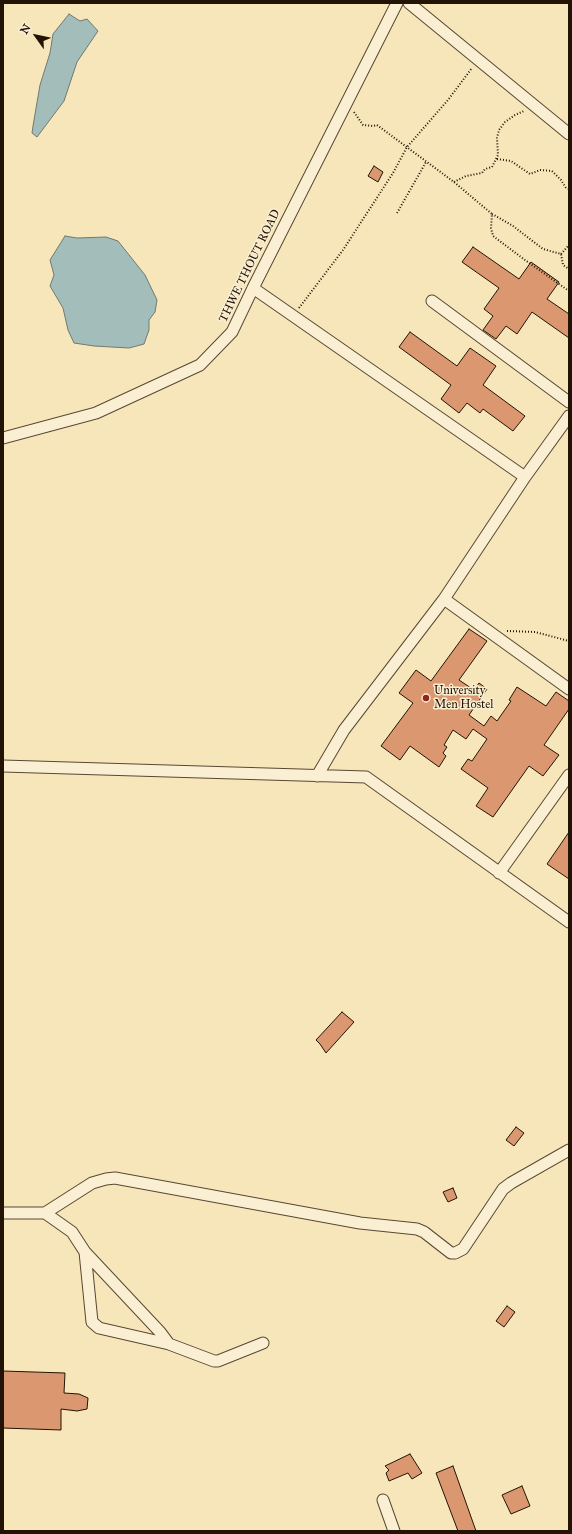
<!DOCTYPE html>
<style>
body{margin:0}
#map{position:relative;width:572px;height:1534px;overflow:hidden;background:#f8e6bb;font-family:"IM FELL Great Primer",serif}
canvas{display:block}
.frame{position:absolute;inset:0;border:4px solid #221304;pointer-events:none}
.north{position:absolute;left:16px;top:16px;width:40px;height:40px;-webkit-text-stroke:3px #faefd3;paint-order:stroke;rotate:303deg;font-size:11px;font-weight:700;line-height:16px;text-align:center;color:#221304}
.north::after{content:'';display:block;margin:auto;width:14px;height:18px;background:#221304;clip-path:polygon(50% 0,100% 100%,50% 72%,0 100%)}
</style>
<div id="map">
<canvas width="572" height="1534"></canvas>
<div class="frame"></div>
<div class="north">N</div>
</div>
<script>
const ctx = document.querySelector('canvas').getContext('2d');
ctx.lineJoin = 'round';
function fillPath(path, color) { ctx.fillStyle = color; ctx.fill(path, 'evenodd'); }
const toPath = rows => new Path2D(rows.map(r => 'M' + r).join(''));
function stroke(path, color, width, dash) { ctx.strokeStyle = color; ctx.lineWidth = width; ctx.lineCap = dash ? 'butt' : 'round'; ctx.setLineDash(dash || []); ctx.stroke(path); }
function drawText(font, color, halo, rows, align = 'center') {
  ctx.font = font + ' "IM FELL Great Primer",serif'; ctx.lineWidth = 3; ctx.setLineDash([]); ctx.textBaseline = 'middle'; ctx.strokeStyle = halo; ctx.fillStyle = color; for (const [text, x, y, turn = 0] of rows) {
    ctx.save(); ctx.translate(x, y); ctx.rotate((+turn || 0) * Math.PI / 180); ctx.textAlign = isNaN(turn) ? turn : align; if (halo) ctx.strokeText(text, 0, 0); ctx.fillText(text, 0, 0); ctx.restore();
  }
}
const water = toPath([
 [69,14,80,21,87,19,98,31,77,62,64,101,37,137,32,133,33,126,40,85,50,53,53,34,69,14],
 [65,236,77,238,106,237,118,241,145,275,157,300,155,312,149,320,149,330,144,344,129,348,94,346,74,343,68,330,63,308,50,286,54,275,50,260,65,236]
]);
const building = toPath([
 [374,166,383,172,378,182,368,176,374,166],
 [473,247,519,279,531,262,559,282,547,299,569,314,569,338,532,312,517,334,506,326,496,339,483,330,493,316,484,309,499,288,462,262,473,247],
 [410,332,457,366,470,348,496,366,483,385,525,416,513,431,483,409,480,413,467,403,459,413,441,399,451,385,399,347,410,332],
 [469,629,487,641,459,680,474,690,479,683,487,689,469,715,484,726,491,716,497,721,511,701,509,700,517,687,546,706,556,692,569,701,569,709,544,745,559,755,543,776,529,766,493,817,476,806,488,788,461,769,468,759,472,761,487,739,473,729,466,739,453,730,444,745,447,747,443,753,446,756,439,767,410,746,400,760,381,746,413,703,399,693,416,670,431,681,469,629],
 [569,832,569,879,547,864,569,832],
 [342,1012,354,1022,326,1053,320,1044,316,1040,342,1012],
 [516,1127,524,1133,514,1146,506,1140,516,1127],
 [453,1188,457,1198,448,1202,443,1192,453,1188],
 [507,1306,515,1312,504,1327,496,1321,507,1306],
 [3,1371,65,1373,64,1393,79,1394,88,1398,87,1409,77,1411,61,1409,61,1430,3,1428,3,1371],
 [410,1454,422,1473,412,1479,408,1473,389,1481,386,1473,389,1470,385,1466,410,1454],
 [453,1466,476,1531,458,1531,436,1473,453,1466],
 [522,1486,530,1506,511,1514,502,1495,522,1486]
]);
const path = toPath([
 [354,112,363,125,373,126,377,125,454,182,492,214,491,228,493,236,525,260,569,291],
 [497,159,511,161,530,174,540,170,552,171,561,180,566,188,569,189],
 [454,182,466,176,482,173,485,169,492,167,498,155,497,138,499,130,505,122,515,115,524,111],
 [397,213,426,162],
 [492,214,513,226,543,249,561,254,563,265,569,269],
 [561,254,569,245],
 [299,308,343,250,393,173,407,147,448,100,472,68],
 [507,631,535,632,569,641]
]);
const minor = toPath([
 [409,3,569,134],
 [253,288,525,477,444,599,344,730,317,776],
 [432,301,569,402],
 [3,438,96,413,200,365,232,332,253,288,397,3],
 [525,477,569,416],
 [444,599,569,689],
 [3,766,366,777,569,922],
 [499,873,569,775],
 [3,1213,45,1213,92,1183,106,1179,115,1178,360,1223,417,1229,424,1232,451,1253,455,1253,463,1249,503,1189,511,1183,569,1150],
 [45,1213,72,1232,85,1252,160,1332,169,1344],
 [85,1252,92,1322,99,1328,169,1344,214,1361,218,1361,263,1343],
 [383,1500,394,1531]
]);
const markers = [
 [426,698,4,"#8f2418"]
];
const streetNames = [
 ["THWE THOUT ROAD",250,266,-64]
];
const poiNames = [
 ["University",434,691],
 ["Men Hostel",434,705]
];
fillPath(water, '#a2bdba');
stroke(water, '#6f7971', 1);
fillPath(building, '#da9770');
stroke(building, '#221304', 1);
stroke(minor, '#584832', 13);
stroke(path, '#221304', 2, [1, 2]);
stroke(minor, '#faefd3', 11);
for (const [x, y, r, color] of markers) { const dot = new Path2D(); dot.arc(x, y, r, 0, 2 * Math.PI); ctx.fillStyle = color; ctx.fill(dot); stroke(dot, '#faefd3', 1.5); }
drawText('12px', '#221304', '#faefd3', streetNames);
drawText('12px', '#221304', '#faefd3', poiNames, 'left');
</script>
